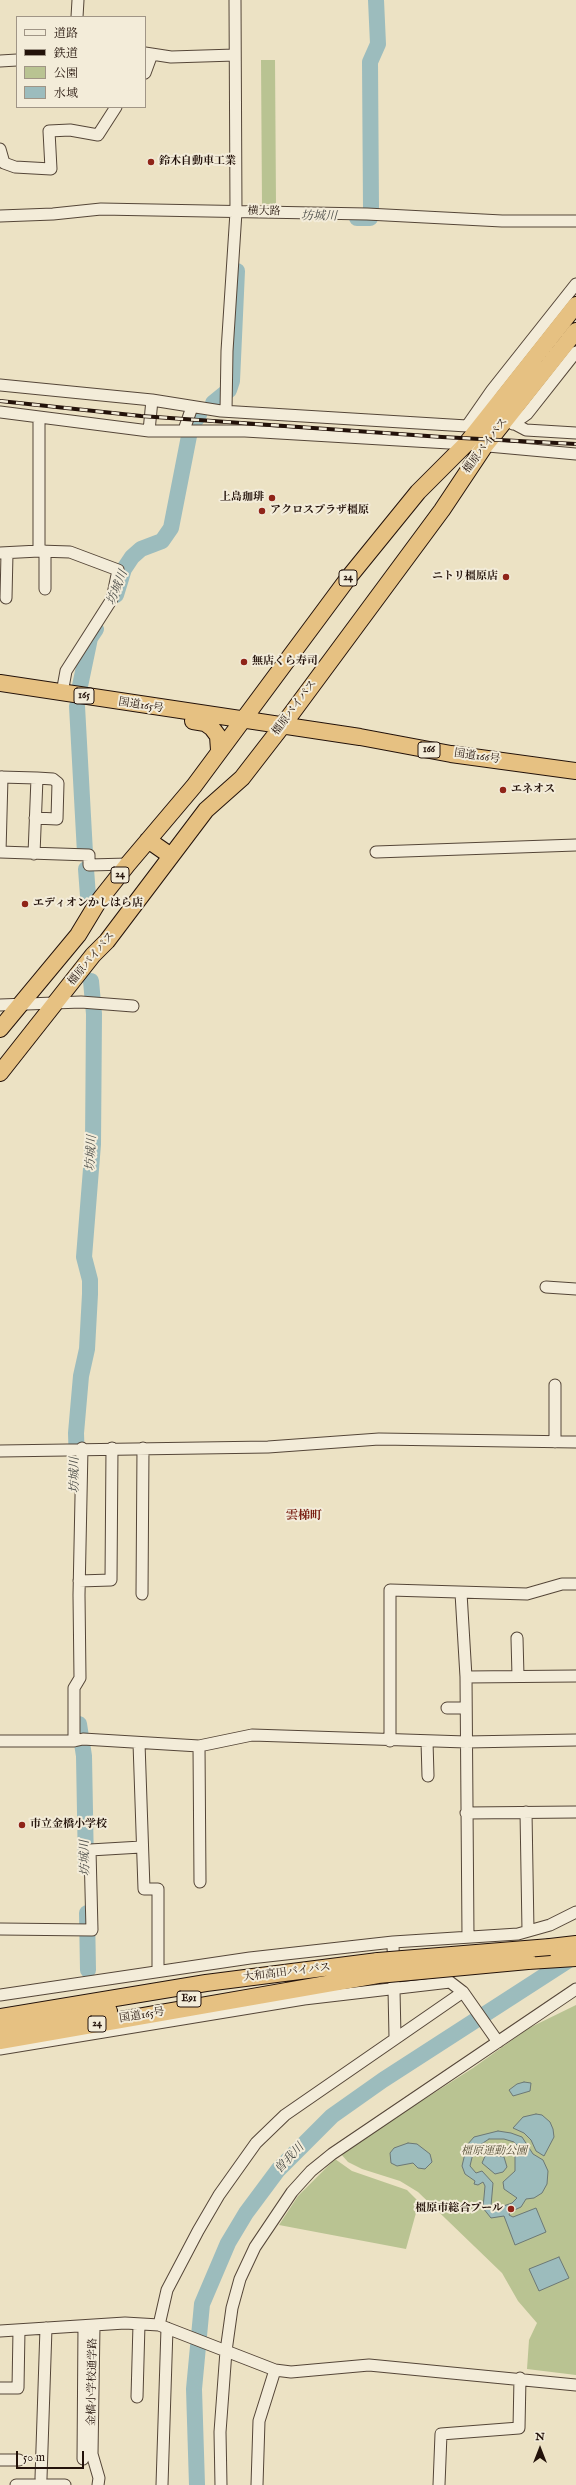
<!DOCTYPE html>
<meta charset="utf-8">
<style>
body{margin:0}
#map{position:relative;width:576px;height:2485px;overflow:hidden;background:#ece2c4;font-family:"IM FELL English","Noto Serif JP",serif}
canvas{display:block}
.legend{position:absolute;left:16px;top:16px;width:130px;height:92px;box-sizing:border-box;background:#f3ecd9;border:1px solid #a09586;margin:0;padding:5px 7px;list-style:none;font-size:12px;color:#23120a}
.legend li{display:flex;align-items:center;gap:8px;height:20px}
.legend b{width:20px;border:1px solid #a09586}
.north{position:absolute;left:520px;top:2429px;width:40px;height:40px;-webkit-text-stroke:3px #f3ecd9;paint-order:stroke;rotate:0deg;font-size:11px;font-weight:700;line-height:16px;text-align:center;color:#23120a}
.north::after{content:'';display:block;margin:auto;width:14px;height:18px;background:#23120a;clip-path:polygon(50% 0,100% 100%,50% 72%,0 100%)}
.scale{position:absolute;left:16px;top:2451px;width:68px;height:18px;box-sizing:border-box;border:2px solid #23120a;border-top:0;padding-left:5px;font-size:12px;line-height:14px;white-space:nowrap;color:#23120a;-webkit-text-stroke:3px #f3ecd9;paint-order:stroke}
</style>
<div id="map">
<canvas width="576" height="2485"></canvas>
<ul class="legend">
<li><b style="height:5px;background:#f3ecd9"></b>道路</li>
<li><b style="height:5px;background:#23120a"></b>鉄道</li>
<li><b style="height:11px;background:#b9c392"></b>公園</li>
<li><b style="height:11px;background:#9cbcbd"></b>水域</li>
</ul>
<div class="north">N</div>
<div class="scale">50 m</div>
</div>
<script>
const ctx = document.querySelector('canvas').getContext('2d');
ctx.lineJoin = 'round';
function fillPath(path, color) { ctx.fillStyle = color; ctx.fill(path, 'evenodd'); }
const toPath = rows => new Path2D(rows.map(r => 'M' + r).join(''));
function stroke(path, color, width, dash) { ctx.strokeStyle = color; ctx.lineWidth = width; ctx.lineCap = dash ? 'butt' : 'round'; ctx.setLineDash(dash || []); ctx.stroke(path); }
function drawText(font, color, halo, rows, align = 'center') {
  ctx.font = font + ' "IM FELL English","Noto Serif JP",serif'; ctx.lineWidth = 4; ctx.setLineDash([]); ctx.textBaseline = 'middle'; ctx.strokeStyle = halo; ctx.fillStyle = color; for (const [text, x, y, turn = 0] of rows) {
    ctx.save(); ctx.translate(x, y); ctx.rotate((+turn || 0) * Math.PI / 180); ctx.textAlign = isNaN(turn) ? turn : align; if (halo) ctx.strokeText(text, 0, 0); ctx.fillText(text, 0, 0); ctx.restore();
  }
}
const green = toPath([
 [261,60,275,60,276,204,262,204],
 [576,2005,576,2375,527,2369,529,2340,537,2323,518,2301,502,2273,418,2192,400,2181,362,2169,348,2162,340,2153,473,2068,529,2028],
 [335,2159,352,2171,407,2190,419,2202,406,2249,279,2225,298,2196]
]);
const water = toPath([
 [524,2082,531,2083,530,2091,513,2096,509,2090,517,2084,524,2082],
 [536,2114,542,2115,550,2122,553,2129,554,2137,544,2156,536,2151,531,2140,524,2133,513,2128,523,2117,536,2114],
 [498,2131,511,2133,522,2137,533,2154,543,2160,548,2171,547,2184,542,2193,534,2198,526,2199,521,2207,510,2212,509,2215,513,2217,536,2208,546,2232,515,2245,504,2216,491,2218,483,2208,485,2186,483,2182,478,2185,474,2184,475,2181,465,2174,462,2166,467,2145,474,2137,498,2131],
 [489,2139,504,2139,514,2142,522,2150,515,2155,515,2171,503,2182,504,2189,517,2198,512,2203,495,2209,491,2206,493,2183,482,2171,476,2173,470,2166,474,2149,489,2139],
 [408,2143,417,2144,430,2154,432,2162,425,2169,418,2168,413,2163,397,2166,391,2163,390,2153,394,2148,408,2143],
 [486,2154,504,2157,507,2167,503,2172,495,2174,482,2163,486,2154],
 [559,2257,569,2278,539,2291,529,2269,559,2257]
]);
const river = toPath([
 [357,218,370,218,371,209,370,62,378,44,376,0],
 [213,403,229,390,232,381,237,271],
 [193,424,199,415],
 [116,595,124,569,132,557,141,549,162,541,171,528,189,436],
 [80,686,90,638,96,629],
 [77,706,85,853],
 [86,869,88,896],
 [77,1465,76,1433,81,1376,87,1349,90,1294,90,1280,84,1257,93,1144,94,1014,91,981],
 [79,1724,84,1756,86,1868],
 [87,1913,88,1970],
 [197,2485,194,2389,202,2304,228,2243,246,2213,278,2170,332,2116,383,2080,575,1956]
]);
const minor = toPath([
 [77,17,78,0],
 [145,53,171,57,235,55],
 [0,61,17,60],
 [145,73,152,54],
 [0,149,4,163,15,167,51,169,49,131,70,130,98,135,116,107],
 [0,216,53,214,101,209,367,214,502,221,576,221],
 [0,385,152,400,221,411,467,426,476,431],
 [226,411,227,351,236,212,235,0],
 [0,412,149,431,245,431,466,444,576,454],
 [509,421,526,430,576,433],
 [513,424,527,414,576,352],
 [467,426,492,390,576,284],
 [184,430,192,407],
 [149,431,152,400],
 [39,551,39,417],
 [0,553,39,551,70,552,118,570,112,599,66,671,62,693],
 [45,589,45,551],
 [6,598,7,553],
 [0,777,37,778,34,854],
 [35,818,57,819,58,783,53,779,37,778],
 [0,852,89,855,89,865,128,864],
 [0,852,2,777],
 [376,852,576,845],
 [0,1005,81,1002,133,1006],
 [546,1287,576,1289],
 [555,1442,555,1385],
 [0,1451,268,1447,379,1439,576,1442],
 [79,1581,111,1580,112,1448],
 [461,1593,466,1677,468,1937],
 [142,1594,143,1448],
 [517,1638,518,1676],
 [466,1677,576,1676],
 [447,1708,466,1708],
 [0,1741,74,1741,83,1739,199,1746,252,1735,466,1742,576,1740],
 [74,1741,74,1688,80,1678,79,1595,82,1448],
 [390,1741,390,1590,527,1594,562,1584,576,1584],
 [427,1741,428,1776],
 [139,1743,144,1889,158,1889,158,1971],
 [199,1746,200,1882],
 [526,1812,528,1931],
 [466,1813,576,1812],
 [0,1929,92,1930,90,1850,141,1847],
 [393,1942,395,2037],
 [0,1995,250,1958,393,1942,518,1934,550,1925,576,1912],
 [0,2049,304,1999,450,1982,463,1992,498,2042],
 [159,2325,167,2290,198,2231,219,2195,256,2143,285,2115,463,1992],
 [94,2326,92,2454,99,2478,98,2485],
 [0,2331,125,2323,159,2325,275,2370,291,2372,369,2365,576,2385],
 [0,2388,18,2388,19,2330],
 [137,2397,139,2324],
 [83,2459,84,2326],
 [0,2460,19,2460],
 [41,2478,46,2328],
 [16,2485,65,2485],
 [162,2485,167,2328],
 [221,2485,220,2432,226,2351,232,2308,240,2279,255,2247,292,2192,311,2171,332,2154,576,1989],
 [257,2485,259,2421,275,2370],
 [439,2485,441,2434,519,2428,520,2378]
]);
const highway = toPath([
 [0,683,360,737,451,754,576,771],
 [193,721,205,723,212,728,218,736,219,750],
 [148,840,171,856],
 [0,1029,78,935,98,902,128,864,194,786,349,577,418,492,466,444,576,305],
 [0,1073,93,955,107,941,206,810,242,778,283,725,442,510,484,447,576,331],
 [550,1947,576,1944],
 [528,1961,576,1958],
 [0,2017,206,1983,378,1961],
 [0,2029,109,2011],
 [0,2041,378,1975]
]);
const rail = toPath([
 [0,401,141,416,442,437,576,444]
]);
const highwayBridge = toPath([
 [378,1961,550,1947],
 [378,1975,528,1961]
]);
const markers = [
 [151,162,4,"#8f2418"],
 [272,498,4,"#8f2418"],
 [262,511,4,"#8f2418"],
 [506,577,4,"#8f2418"],
 [244,662,4,"#8f2418"],
 [503,790,4,"#8f2418"],
 [25,904,4,"#8f2418"],
 [22,1825,4,"#8f2418"],
 [511,2209,4,"#8f2418"]
];
const shields = [
 [348,578,18],
 [84,696,20],
 [429,750,22],
 [120,875,18],
 [189,1999,24],
 [97,2024,18]
];
const shieldNames = [
 ["24",348,578],
 ["165",84,696],
 ["166",429,750],
 ["24",120,875],
 ["E91",189,1999],
 ["24",97,2024]
];
const poiNames = [
 ["鈴木自動車工業",159,162],
 ["上島珈琲",264,498,"right"],
 ["アクロスプラザ橿原",270,511],
 ["ニトリ橿原店",498,577,"right"],
 ["無店くら寿司",252,662],
 ["エネオス",511,790],
 ["エディオンかしはら店",33,904],
 ["市立金橋小学校",30,1825],
 ["橿原市総合プール",503,2209,"right"]
];
const streetNames = [
 ["横大路",264,212,1],
 ["橿原バイパス",486,446,-53],
 ["国道165号",141,706,9],
 ["橿原バイパス",295,708,-53],
 ["国道166号",477,757,8],
 ["橿原バイパス",92,959,-50],
 ["大和高田バイパス",287,1973,-7],
 ["国道165号",142,2016,-9],
 ["金橋小学校通学路",93,2382,-89]
];
const parkNames = [
 ["橿原運動公園",494,2152]
];
const waterNames = [
 ["坊城川",319,217,1],
 ["坊城川",118,588,-68],
 ["坊城川",92,1153,-87],
 ["坊城川",76,1475,-90],
 ["坊城川",86,1858,-91],
 ["曽我川",290,2159,-47]
];
const neighbourhoodNames = [
 ["雲梯町",304,1517]
];
fillPath(green, '#b9c392');
fillPath(water, '#9cbcbd');
stroke(water, '#6c7875', 1);
stroke(river, '#9cbcbd', 16);
stroke(minor, '#554638', 13);
stroke(highway, '#23120a', 18);
stroke(minor, '#f3ecd9', 11);
stroke(highway, '#e6c182', 16);
stroke(rail, '#23120a', 4);
stroke(rail, '#f3ecd9', 2.5, [8]);
stroke(highwayBridge, '#23120a', 18, []);
stroke(highwayBridge, '#e6c182', 16);
for (const [x, y, r, color] of markers) { const dot = new Path2D(); dot.arc(x, y, r, 0, 2 * Math.PI); ctx.fillStyle = color; ctx.fill(dot); stroke(dot, '#f3ecd9', 1.5); }
for (const [x, y, w] of shields) { const box = new Path2D(); box.roundRect(x - w / 2, y - 8, w, 16, 3); ctx.fillStyle = '#f3ecd9'; ctx.fill(box); stroke(box, '#23120a', 1); }
drawText('bold 10px', '#23120a', null, shieldNames);
drawText('bold 11px', '#23120a', '#f3ecd9', poiNames, 'left');
drawText('11px', '#23120a', '#f3ecd9', streetNames);
drawText('italic 11px', '#58503a', '#f3ecd9', parkNames);
drawText('italic 12px', '#4d4e49', '#f3ecd9', waterNames);
drawText('bold 12px', '#7a1f14', '#f3ecd9', neighbourhoodNames);
</script>
